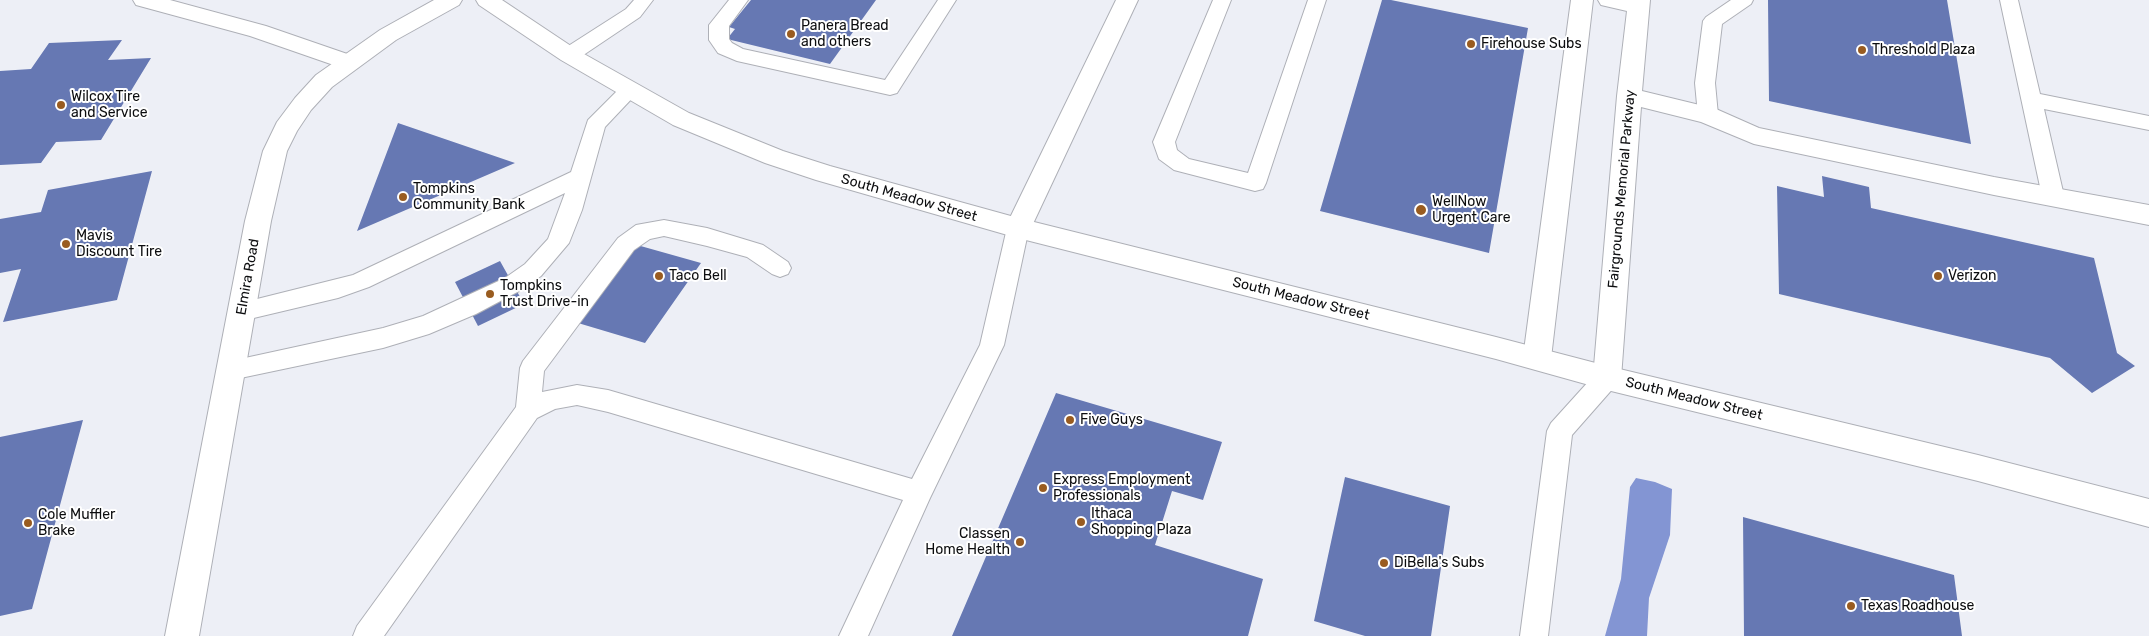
<!DOCTYPE html>
<style>
body{margin:0}
canvas{display:block;background:#edeff6}
</style>
<canvas width="2149" height="636"></canvas>
<script>
const ctx = document.querySelector('canvas').getContext('2d');
ctx.lineJoin = 'round';
function fillPath(path, color) { ctx.fillStyle = color; ctx.fill(path, 'evenodd'); }
const toPath = rows => new Path2D(rows.map(r => 'M' + r).join(''));
function stroke(path, color, width, dash) { ctx.strokeStyle = color; ctx.lineWidth = width; ctx.lineCap = dash ? 'butt' : 'round'; ctx.setLineDash(dash || []); ctx.stroke(path); }
function drawText(font, color, halo, rows, align = 'center') {
  ctx.font = font + ' Rubik,sans-serif'; ctx.lineWidth = 4; ctx.setLineDash([]); ctx.textBaseline = 'middle'; ctx.strokeStyle = halo; ctx.fillStyle = color; for (const [text, x, y, turn = 0] of rows) {
    ctx.save(); ctx.translate(x, y); ctx.rotate((+turn || 0) * Math.PI / 180); ctx.textAlign = isNaN(turn) ? turn : align; if (halo) ctx.strokeText(text, 0, 0); ctx.fillText(text, 0, 0); ctx.restore();
  }
}
const water = toPath([
 [1636,478,1655,482,1672,489,1670,535,1649,598,1647,636,1605,636,1621,579,1630,487]
]);
const building = toPath([
 [751,0,876,0,830,64,727,39,735,29,729,27],
 [1382,0,1391,0,1528,28,1489,253,1320,211],
 [1768,0,1947,0,1971,144,1769,101],
 [122,40,108,60,151,58,101,140,56,142,41,163,0,165,0,71,31,69,49,43],
 [398,123,515,163,357,231],
 [152,171,117,300,3,322,21,269,0,273,0,219,41,212,48,190],
 [1822,176,1869,187,1871,208,2094,258,2117,353,2135,366,2092,393,2050,358,1779,294,1777,186,1824,197],
 [637,245,701,263,645,343,578,323],
 [500,261,524,304,478,326,455,282],
 [1056,393,1222,442,1203,500,1172,491,1155,545,1263,579,1248,636,952,636],
 [83,420,32,609,0,616,0,437],
 [1345,477,1450,506,1431,636,1365,636,1314,621],
 [1743,517,1954,575,1962,636,1744,636]
]);
const service = toPath([
 [634,0,653,0,640,17,576,60,569,62,562,60,559,55,562,50,626,9,634,0],
 [729,0,748,0,729,26,729,39,732,43,743,49,885,80,938,0,956,0,897,93,890,95,737,61,718,53,709,40,709,25,729,0],
 [1213,0,1231,0,1175,142,1177,150,1189,159,1248,173,1308,0,1326,0,1266,183,1263,189,1255,191,1174,170,1159,159,1153,142,1213,0],
 [1731,0,1753,0,1751,4,1722,24,1715,83,1718,115,1715,120,1708,122,1701,120,1698,115,1695,83,1703,21,1706,17,1731,0],
 [2000,0,2018,0,2040,94,2149,116,2149,130,2044,109,2064,196,2061,202,2053,204,2045,202,2042,196,2000,0],
 [629,84,636,86,639,91,605,127,582,210,569,243,541,276,521,290,476,314,429,334,383,348,231,380,222,377,219,370,222,363,383,328,423,316,505,278,525,264,548,239,565,193,369,287,338,298,241,321,233,319,229,312,233,305,353,275,571,172,588,120,622,86,629,84],
 [664,220,707,228,763,245,788,262,791,268,788,274,780,277,772,274,747,257,707,246,664,236,650,239,634,250,544,371,542,392,577,385,608,390,912,479,980,345,1007,228,1010,222,1018,220,1026,222,1029,228,1004,345,930,498,868,636,839,636,903,500,608,412,577,405,555,409,537,418,384,636,353,636,357,626,516,407,520,368,523,361,618,238,636,225,664,220],
 [1607,368,1616,371,1619,378,1616,385,1572,435,1548,636,1520,636,1547,431,1551,423,1598,371,1607,368]
]);
const minor = toPath([
 [133,0,170,0,266,26,356,57,359,62,356,67,348,70,250,36,136,5,133,0],
 [1116,0,1138,0,1031,228,1027,235,1018,238,1009,235,1005,228,1116,0],
 [1571,0,1593,0,1551,358,1547,366,1537,370,1527,366,1523,358,1571,0],
 [1598,0,1650,0,1642,91,1716,109,1759,128,1994,177,2149,205,2149,225,1994,195,1754,144,1701,122,1641,107,1621,378,1617,386,1607,390,1597,386,1593,378,1617,96,1627,11,1601,5,1598,0]
]);
const tertiary = toPath([
 [434,0,462,0,459,5,396,40,332,87,311,110,297,131,287,151,271,221,199,636,165,636,245,221,263,151,277,122,295,98,316,75,380,30,434,0]
]);
const trunk = toPath([
 [476,0,502,0,577,50,689,113,783,151,830,166,1018,218,1496,337,1607,366,1978,455,2149,499,2149,527,1978,481,1607,390,1496,359,1018,238,816,180,765,163,673,125,561,60,479,5,476,0]
]);
const markers = [
 [791,34,5,"#995c20"],
 [1471,44,5,"#995c20"],
 [1862,50,5,"#995c20"],
 [61,105,5,"#995c20"],
 [403,197,5,"#995c20"],
 [1421,210,6,"#995c20"],
 [66,244,5,"#995c20"],
 [659,276,5,"#995c20"],
 [1938,276,5,"#995c20"],
 [490,294,5,"#995c20"],
 [1070,420,5,"#995c20"],
 [1043,488,5,"#995c20"],
 [1081,522,5,"#995c20"],
 [28,523,5,"#995c20"],
 [1020,542,5,"#995c20"],
 [1384,563,5,"#995c20"],
 [1851,606,5,"#995c20"]
];
const poiNames = [
 ["Panera Bread",801,26],
 ["and others",801,42],
 ["Firehouse Subs",1481,44],
 ["Threshold Plaza",1872,50],
 ["Wilcox Tire",71,97],
 ["and Service",71,113],
 ["Tompkins",413,189],
 ["Community Bank",413,205],
 ["WellNow",1432,202],
 ["Urgent Care",1432,218],
 ["Mavis",76,236],
 ["Discount Tire",76,252],
 ["Taco Bell",669,276],
 ["Verizon",1948,276],
 ["Tompkins",500,286],
 ["Trust Drive-in",500,302],
 ["Five Guys",1080,420],
 ["Express Employment",1053,480],
 ["Professionals",1053,496],
 ["Ithaca",1091,514],
 ["Shopping Plaza",1091,530],
 ["Cole Muffler",38,515],
 ["Brake",38,531],
 ["Classen",1010,534,"right"],
 ["Home Health",1010,550,"right"],
 ["DiBella's Subs",1394,563],
 ["Texas Roadhouse",1861,606]
];
const streetNames = [
 ["Fairgrounds Memorial Parkway",1622,189,-85],
 ["South Meadow Street",909,198,16],
 ["Elmira Road",248,277,-80],
 ["South Meadow Street",1301,299,14],
 ["South Meadow Street",1694,399,14]
];
fillPath(water, '#8395d3');
fillPath(building, '#6678b3');
stroke(service, '#aeb0b7', 2);
stroke(minor, '#aeb0b7', 2);
stroke(tertiary, '#aeb0b7', 2);
stroke(trunk, '#aeb0b7', 2);
fillPath(service, '#fff');
fillPath(minor, '#fff');
fillPath(tertiary, '#fff');
fillPath(trunk, '#fff');
for (const [x, y, r, color] of markers) { const dot = new Path2D(); dot.arc(x, y, r, 0, 2 * Math.PI); ctx.fillStyle = color; ctx.fill(dot); stroke(dot, '#fff', 2); }
drawText('14px', '#0c0d0f', '#fff', poiNames, 'left');
drawText('14px', '#0c0d0f', '#fff', streetNames);
</script>
